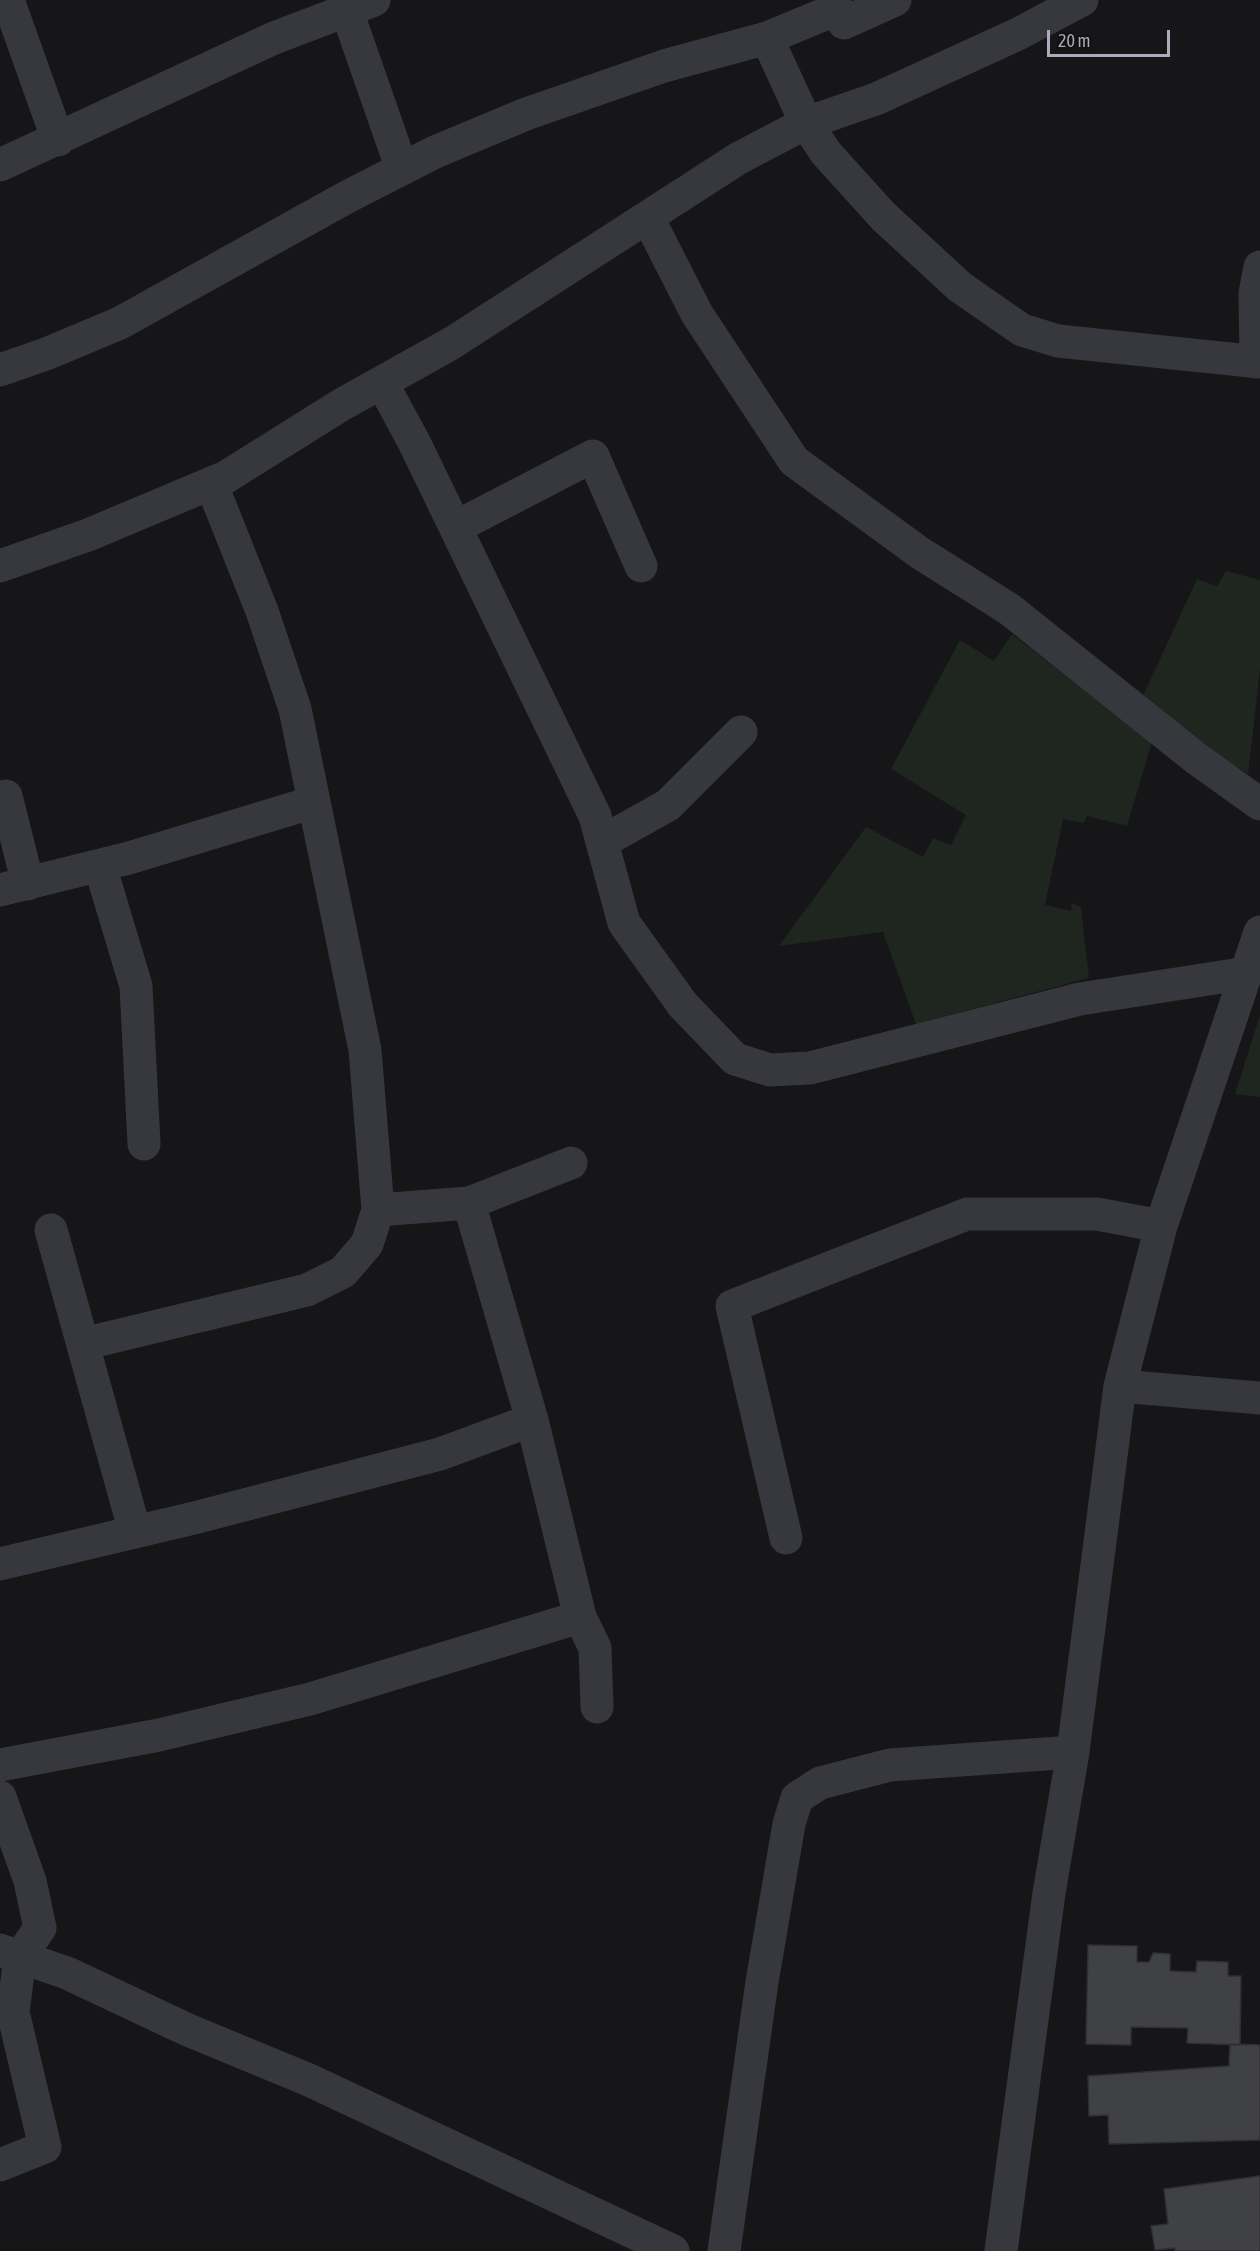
<!DOCTYPE html>
<style>
body{margin:0}
#map{position:relative;width:1260px;height:2251px;overflow:hidden;background:#161618;font-family:"Asap Condensed",sans-serif}
canvas{display:block}
.scale{position:absolute;left:1047px;top:30px;width:123px;height:27px;box-sizing:border-box;border:3px solid #a8adb8;border-top:0;padding-left:8px;font-size:18px;line-height:21px;white-space:nowrap;color:#a8adb8;-webkit-text-stroke:4px #111113;paint-order:stroke}
</style>
<div id="map">
<canvas width="1260" height="2251"></canvas>
<div class="scale">20 m</div>
</div>
<script>
const ctx = document.querySelector('canvas').getContext('2d');
ctx.lineJoin = 'round';
function fillPath(path, color) { ctx.fillStyle = color; ctx.fill(path, 'evenodd'); }
const toPath = rows => new Path2D(rows.map(r => 'M' + r).join(''));
function stroke(path, color, width, dash) { ctx.strokeStyle = color; ctx.lineWidth = width; ctx.lineCap = dash ? 'butt' : 'round'; ctx.setLineDash(dash || []); ctx.stroke(path); }
const green = toPath([
 [1226,571,1260,580,1260,670,1248,774,1197,742,1141,700,1197,579,1217,586],
 [1012,634,1152,742,1127,826,1087,816,1084,823,1063,819,1045,905,1071,911,1072,903,1081,907,1089,978,916,1024,883,932,779,946,866,827,923,857,933,838,951,845,966,815,891,769,960,640,994,661],
 [1260,1015,1260,1097,1235,1094]
]);
const building = toPath([
 [1088,1945,1137,1946,1137,1962,1149,1962,1153,1953,1170,1954,1170,1971,1196,1972,1197,1961,1228,1962,1228,1976,1241,1976,1240,2045,1187,2043,1188,2028,1131,2027,1131,2045,1086,2044,1088,1945],
 [1230,2044,1260,2045,1260,2140,1109,2144,1108,2115,1089,2116,1088,2076,1229,2066,1230,2044],
 [1260,2176,1260,2251,1175,2251,1175,2248,1155,2250,1151,2226,1168,2224,1164,2189,1260,2176]
]);
const minor = toPath([
 [8,0,58,140],
 [343,0,402,169],
 [834,0,837,9,767,38,806,123,826,153,883,216,960,287,1022,330,1058,341,1260,362],
 [837,9,844,23,895,0],
 [0,165,274,38,374,0],
 [648,218,697,314,794,461,920,553,1009,609,1197,759,1260,804],
 [1256,362,1255,293,1260,267],
 [0,370,46,354,120,323,347,197,435,152,526,114,664,66,767,38],
 [382,383,414,442,595,816,624,923,683,1005,735,1059,770,1070,810,1068,1080,999,1247,973],
 [456,527,593,456,641,566],
 [0,566,88,535,226,477,341,405,452,343,739,158,806,123,876,99,1018,34,1082,0],
 [6,796,28,884],
 [602,842,668,805,741,732],
 [100,866,136,986,144,1144],
 [0,890,129,858,314,802],
 [469,1203,571,1163],
 [378,1210,469,1203,532,1420,580,1617,595,1648,597,1707],
 [51,1230,135,1532],
 [83,1344,307,1290,343,1272,367,1244,378,1210,365,1050,295,709,262,611,211,483],
 [1120,1386,1260,1398],
 [786,1538,732,1306,967,1214,1097,1214,1161,1226],
 [0,1564,194,1518,440,1454,532,1420],
 [0,1765,159,1735,310,1699,580,1617],
 [0,1797,30,1881,40,1928,20,1957,13,2012,45,2147,0,2165],
 [0,1950,67,1973,188,2030,309,2080,673,2251],
 [724,2251,762,1982,789,1824,797,1798,820,1783,890,1765,1073,1752],
 [1001,2251,1049,1893,1073,1752,1120,1386,1161,1226,1260,932]
]);
fillPath(green, '#1e261f');
fillPath(building, '#404145');
stroke(building, '#303034', 1.5);
stroke(minor, '#37383d', 33);
</script>
